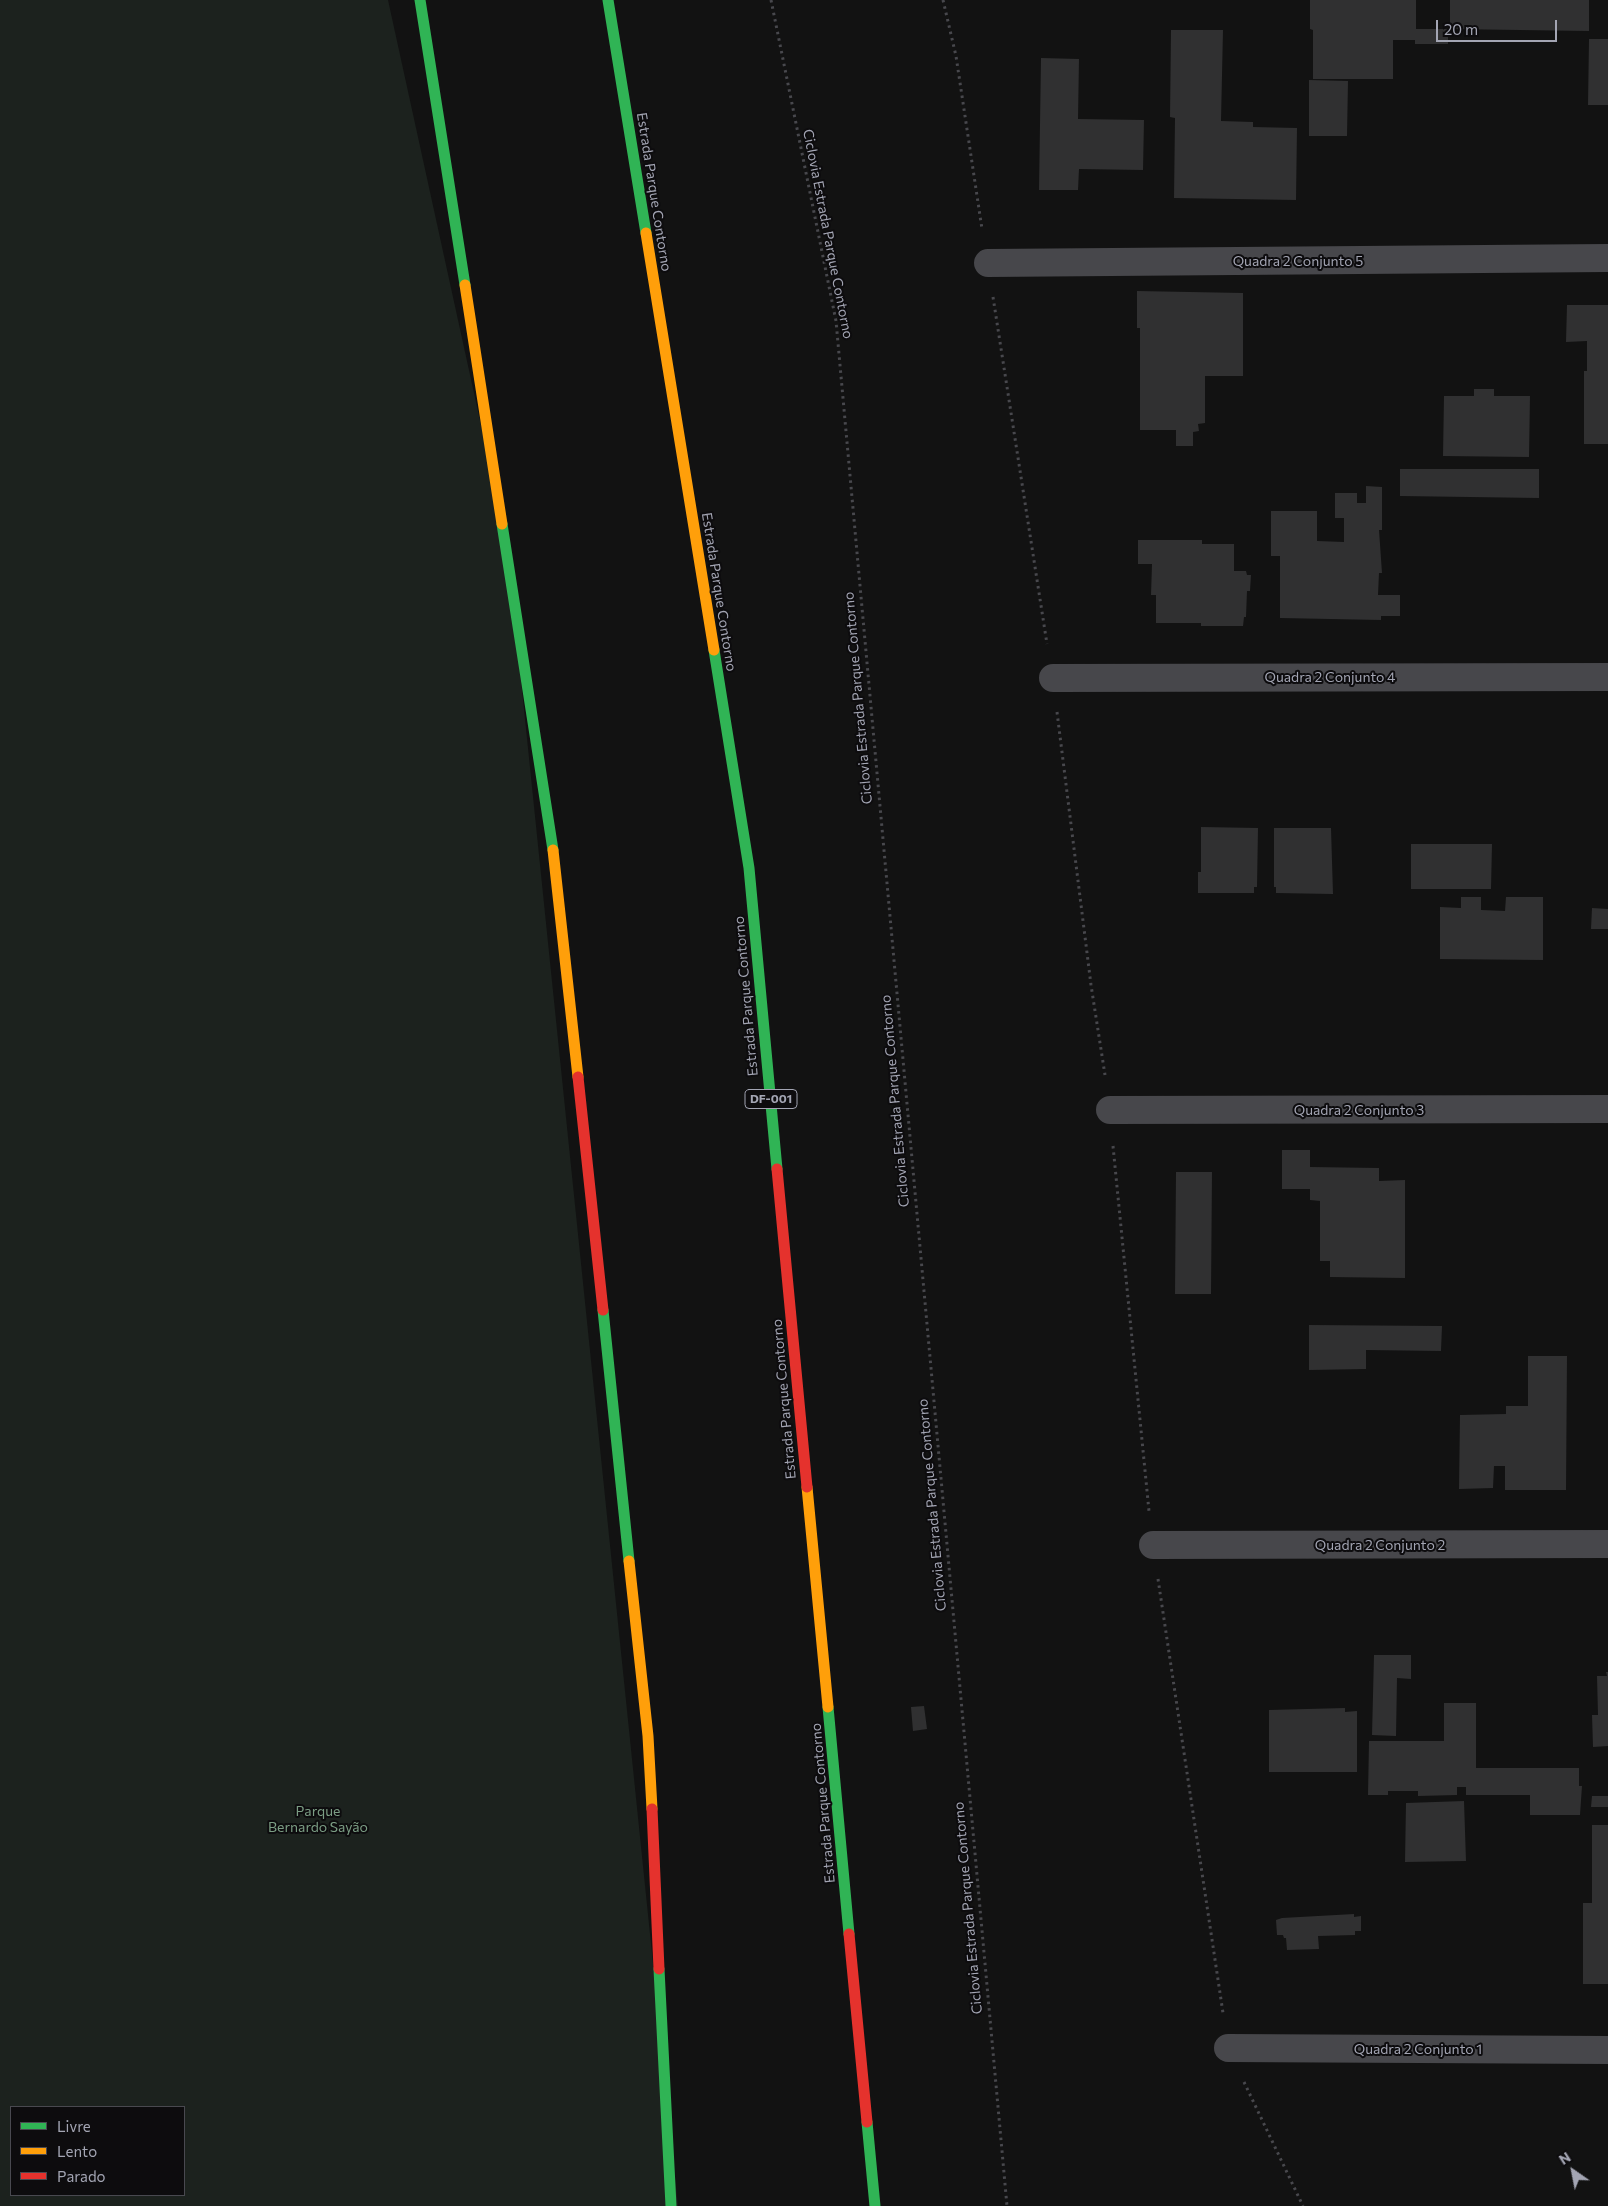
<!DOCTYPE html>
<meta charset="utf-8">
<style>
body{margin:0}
#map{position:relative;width:1608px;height:2206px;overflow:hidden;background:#121212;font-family:Commissioner,sans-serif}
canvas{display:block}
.legend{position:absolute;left:10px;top:2106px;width:175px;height:90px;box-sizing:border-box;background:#0d0c0e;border:1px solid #494950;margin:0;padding:6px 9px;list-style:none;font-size:15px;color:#a3a5b3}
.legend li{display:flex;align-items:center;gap:10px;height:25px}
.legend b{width:25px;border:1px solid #494950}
.north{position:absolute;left:1548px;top:2146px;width:50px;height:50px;-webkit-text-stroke:4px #0d0c0e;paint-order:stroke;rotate:327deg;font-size:14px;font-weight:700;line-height:20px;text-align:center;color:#a3a5b3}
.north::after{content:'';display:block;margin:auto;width:18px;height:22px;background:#a3a5b3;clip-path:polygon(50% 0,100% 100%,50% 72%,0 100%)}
.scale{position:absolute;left:1436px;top:20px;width:121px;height:22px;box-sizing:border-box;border:2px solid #a3a5b3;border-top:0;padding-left:6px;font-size:15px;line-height:18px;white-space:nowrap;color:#a3a5b3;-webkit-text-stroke:4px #0d0c0e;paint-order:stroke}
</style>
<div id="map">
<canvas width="1608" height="2206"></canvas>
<ul class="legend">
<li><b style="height:6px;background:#30b455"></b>Livre</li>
<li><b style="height:6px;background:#ff9f0a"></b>Lento</li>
<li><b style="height:6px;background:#e5322d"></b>Parado</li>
</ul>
<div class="north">N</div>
<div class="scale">20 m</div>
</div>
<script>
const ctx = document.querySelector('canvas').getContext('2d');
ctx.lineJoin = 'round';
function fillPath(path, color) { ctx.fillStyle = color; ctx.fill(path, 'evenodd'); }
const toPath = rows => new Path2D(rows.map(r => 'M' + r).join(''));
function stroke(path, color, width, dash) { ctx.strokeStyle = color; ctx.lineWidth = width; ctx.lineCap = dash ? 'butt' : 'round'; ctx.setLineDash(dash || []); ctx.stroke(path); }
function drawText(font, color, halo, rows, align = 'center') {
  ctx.font = font + ' Commissioner,sans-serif'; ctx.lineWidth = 4; ctx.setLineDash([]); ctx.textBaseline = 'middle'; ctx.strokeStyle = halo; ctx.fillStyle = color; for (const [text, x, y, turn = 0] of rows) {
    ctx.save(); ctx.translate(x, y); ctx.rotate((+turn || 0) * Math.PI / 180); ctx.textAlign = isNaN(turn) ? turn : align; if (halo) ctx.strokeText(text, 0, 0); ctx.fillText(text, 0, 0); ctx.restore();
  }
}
const green = toPath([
 [0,0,388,0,507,544,678,2206,0,2206],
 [11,2107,184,2107,184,2195,11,2195]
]);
const building = toPath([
 [1310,0,1416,0,1416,29,1448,29,1448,44,1415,44,1415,40,1393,40,1393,79,1313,79,1313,30,1310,29],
 [1450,0,1589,0,1589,31,1450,29],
 [1171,30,1223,30,1221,121,1253,122,1253,127,1297,128,1296,200,1174,198,1175,118,1170,117],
 [1589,39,1608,39,1608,105,1588,105],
 [1041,58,1079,59,1078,119,1144,120,1143,170,1079,169,1078,190,1039,190],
 [1309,80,1348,81,1347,136,1309,136],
 [1137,291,1243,293,1243,376,1205,376,1205,423,1198,424,1199,431,1193,432,1193,446,1176,446,1176,430,1140,430,1140,328,1137,328],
 [1567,305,1608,305,1608,444,1584,444,1584,371,1587,371,1587,341,1566,342],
 [1474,389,1494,389,1494,396,1530,396,1529,457,1443,456,1444,396,1474,396],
 [1400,469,1539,469,1539,498,1400,496],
 [1366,486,1382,487,1382,530,1379,530,1382,573,1379,573,1378,595,1400,595,1400,616,1381,616,1381,620,1280,618,1280,556,1271,556,1271,511,1317,511,1317,541,1344,542,1344,518,1335,518,1335,493,1357,493,1357,503,1366,503],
 [1138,540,1202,540,1202,544,1234,544,1234,571,1246,571,1247,575,1251,575,1250,591,1247,591,1246,617,1244,617,1243,626,1201,626,1201,623,1156,623,1156,595,1151,595,1152,564,1138,564],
 [1201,827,1258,828,1257,887,1254,887,1254,893,1198,893,1198,872,1201,872],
 [1274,828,1331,828,1333,894,1276,893,1276,887,1274,887],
 [1411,844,1492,844,1491,889,1411,889],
 [1461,897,1481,897,1481,910,1505,911,1506,897,1543,897,1543,960,1440,959,1440,907,1461,908],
 [1592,908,1608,909,1608,929,1591,929],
 [1282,1150,1310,1150,1310,1167,1379,1168,1379,1181,1405,1180,1405,1278,1330,1277,1330,1261,1320,1261,1320,1201,1310,1200,1310,1189,1282,1189],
 [1176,1172,1212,1172,1211,1294,1175,1294],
 [1309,1325,1442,1326,1441,1351,1366,1350,1366,1369,1309,1370],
 [1528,1356,1567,1356,1566,1490,1505,1490,1505,1466,1494,1466,1493,1488,1459,1489,1460,1415,1506,1414,1506,1406,1528,1406],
 [1374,1655,1411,1655,1411,1679,1397,1678,1396,1736,1372,1735],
 [1606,1672,1608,1672,1608,1746,1593,1747,1592,1715,1598,1715,1597,1676,1607,1676],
 [1444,1703,1476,1703,1476,1768,1579,1768,1579,1786,1582,1786,1580,1815,1530,1815,1530,1795,1466,1795,1466,1787,1457,1787,1457,1795,1418,1796,1418,1791,1388,1791,1388,1795,1368,1795,1369,1741,1444,1741],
 [924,1706,927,1729,913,1731,911,1707],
 [1345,1708,1345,1712,1357,1711,1357,1772,1269,1772,1269,1710],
 [1592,1796,1608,1796,1608,1807,1591,1807],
 [1464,1801,1466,1861,1405,1862,1406,1803],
 [1592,1825,1608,1825,1608,1984,1583,1984,1583,1903,1592,1903],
 [1354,1914,1354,1917,1361,1916,1361,1931,1355,1931,1355,1935,1318,1936,1319,1949,1287,1950,1286,1938,1284,1938,1283,1935,1277,1935,1276,1920,1282,1918]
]);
const path = toPath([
 [771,0,836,321,1007,2206],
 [943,0,956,56,982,229],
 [993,297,1047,644],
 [1057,712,1091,985,1105,1075],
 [1113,1146,1149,1511],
 [1158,1579,1223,2013],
 [1244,2082,1303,2206]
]);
const street = toPath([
 [988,263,1608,258],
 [1053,678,1608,677],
 [1110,1110,1608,1109],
 [1153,1545,1608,1544],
 [1228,2048,1608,2050]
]);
const fast = toPath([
 [420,0,465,285],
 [608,0,646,233],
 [502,524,553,850],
 [714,650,749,868,777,1169],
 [603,1310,629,1561],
 [828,1707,849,1934],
 [659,1969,671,2206],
 [867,2122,875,2206]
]);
const slow = toPath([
 [646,233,714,650],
 [465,285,502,524],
 [553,850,578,1077],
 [807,1487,828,1707],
 [629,1561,648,1736,652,1809]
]);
const jam = toPath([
 [578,1077,603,1310],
 [777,1169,807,1487],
 [652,1809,659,1969],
 [849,1934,867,2122]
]);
const shields = [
 [771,1099,52]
];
const shieldNames = [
 ["DF-001",771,1099]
];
const streetNames = [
 ["Estrada Parque Contorno",654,192,81],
 ["Ciclovia Estrada Parque Contorno",828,234,79],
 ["Quadra 2 Conjunto 5",1298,261],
 ["Estrada Parque Contorno",719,592,81],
 ["Quadra 2 Conjunto 4",1330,677],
 ["Ciclovia Estrada Parque Contorno",858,698,-95],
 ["Estrada Parque Contorno",746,996,-95],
 ["Ciclovia Estrada Parque Contorno",895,1101,-95],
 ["Quadra 2 Conjunto 3",1359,1110],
 ["Estrada Parque Contorno",784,1399,-95],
 ["Ciclovia Estrada Parque Contorno",932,1505,-95],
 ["Quadra 2 Conjunto 2",1380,1545],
 ["Estrada Parque Contorno",823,1803,-95],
 ["Ciclovia Estrada Parque Contorno",968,1908,-95],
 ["Quadra 2 Conjunto 1",1418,2049]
];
const parkNames = [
 ["Parque",318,1811],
 ["Bernardo Sayão",318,1827]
];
fillPath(green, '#1c221e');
fillPath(building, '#303031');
stroke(path, '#48484d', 3, [2.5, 4]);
stroke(street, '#47474b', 28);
stroke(fast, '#30b455', 11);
stroke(slow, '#ff9f0a', 11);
stroke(jam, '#e5322d', 11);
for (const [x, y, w] of shields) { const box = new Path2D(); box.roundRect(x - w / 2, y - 9.5, w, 19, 4); ctx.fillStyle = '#0d0c0e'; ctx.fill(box); stroke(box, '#a3a5b3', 1); }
drawText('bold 12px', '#a3a5b3', null, shieldNames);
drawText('14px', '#a3a5b3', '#0d0c0e', streetNames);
drawText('14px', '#7b9d84', '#0d0c0e', parkNames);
</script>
